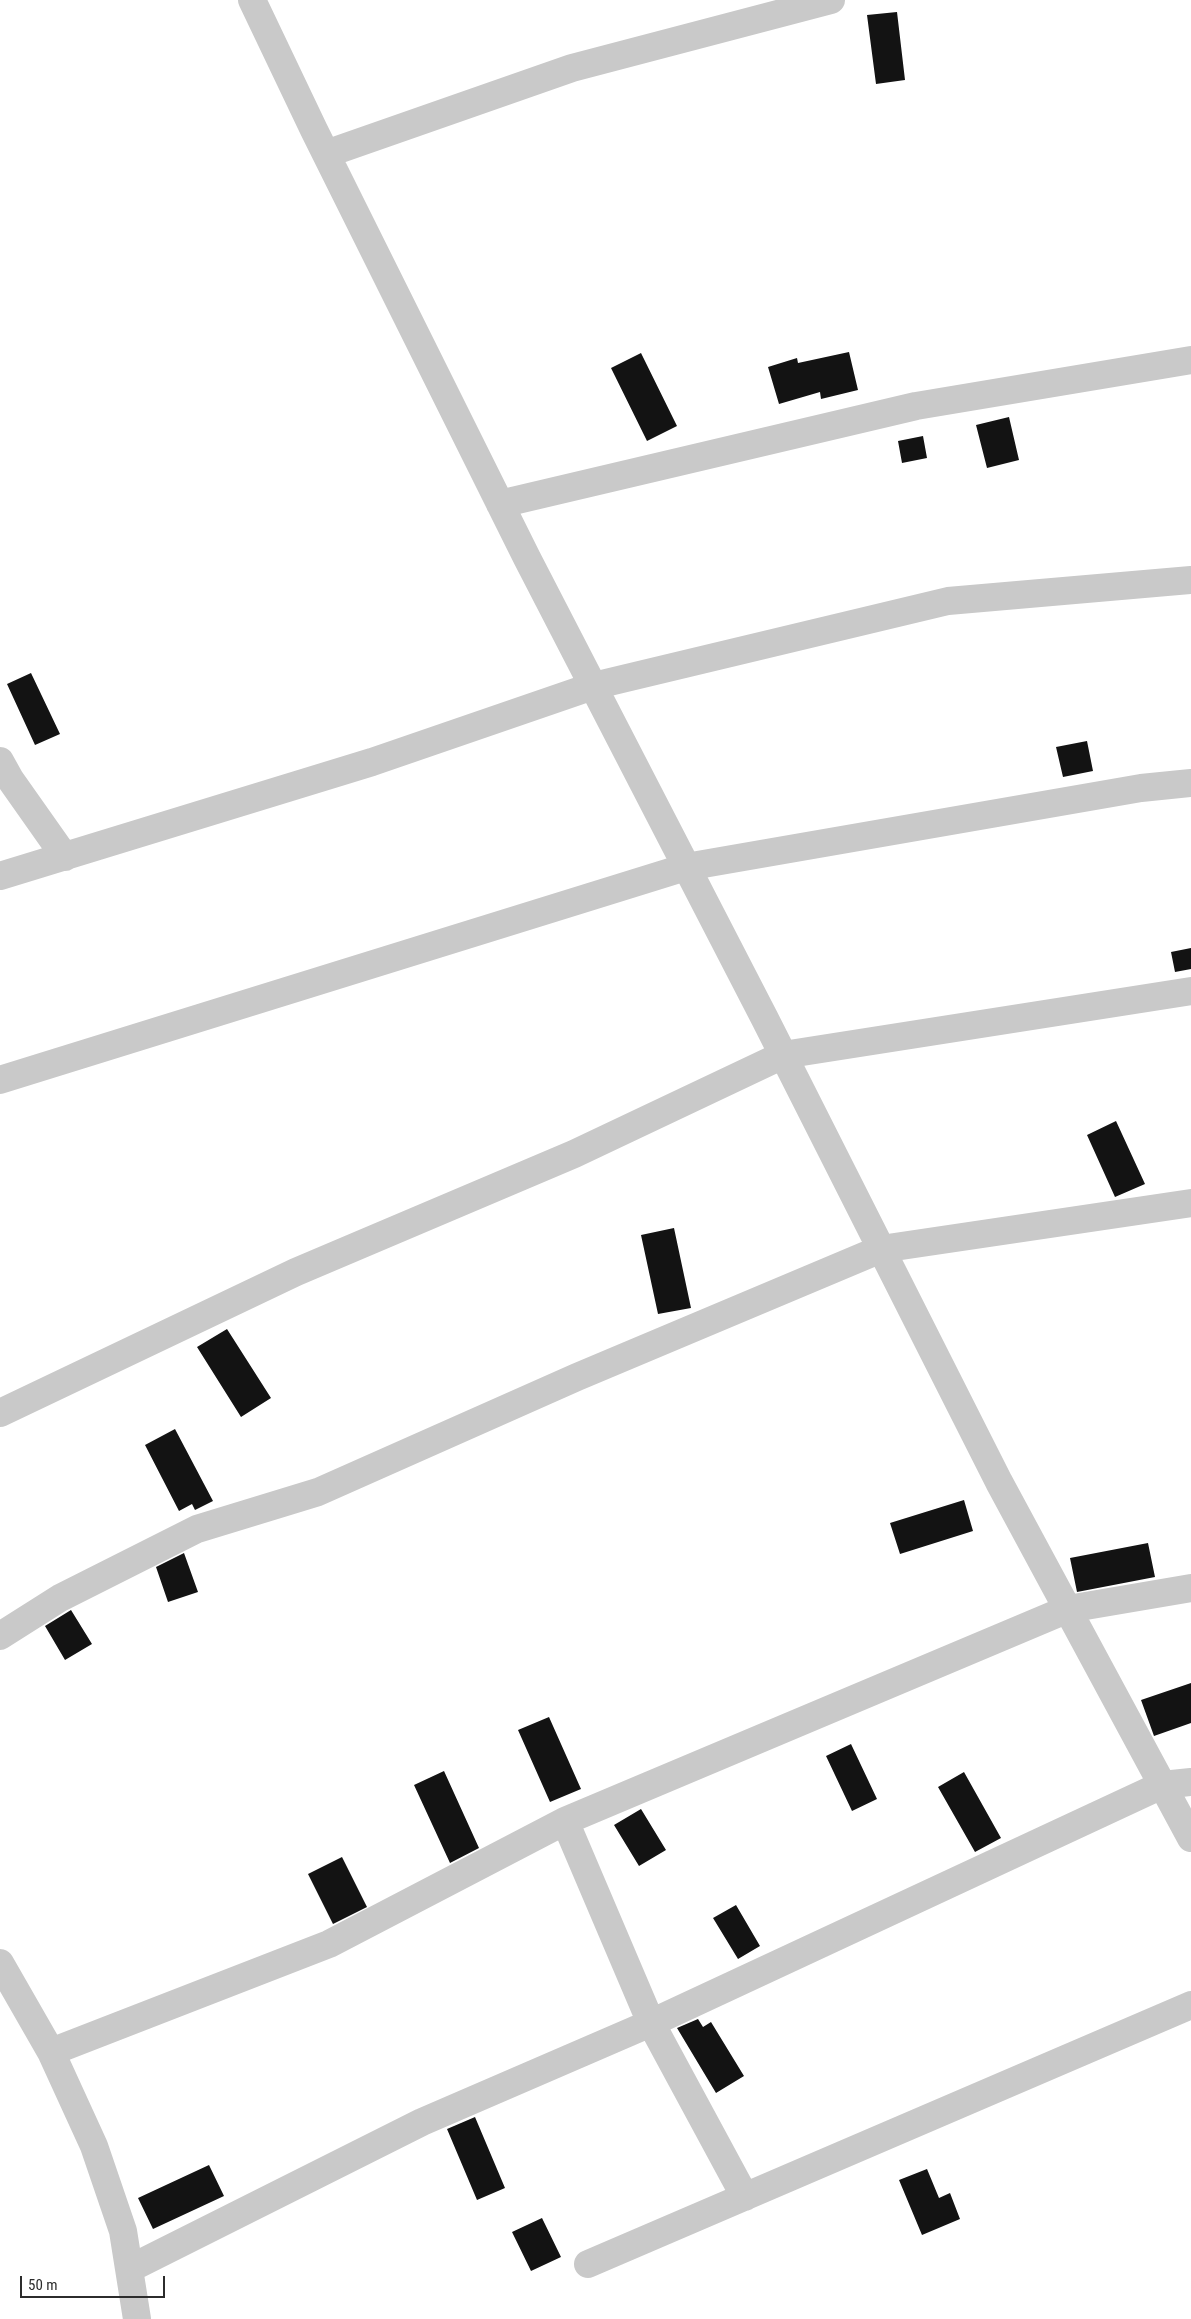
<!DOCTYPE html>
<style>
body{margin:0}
#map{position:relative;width:1191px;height:2319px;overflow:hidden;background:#fff;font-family:"Roboto Condensed",sans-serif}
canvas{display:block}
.scale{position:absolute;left:20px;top:2276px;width:145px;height:22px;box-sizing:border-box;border:2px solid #2c2c2c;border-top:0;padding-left:6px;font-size:15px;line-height:18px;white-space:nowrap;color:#2c2c2c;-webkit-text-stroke:4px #fff;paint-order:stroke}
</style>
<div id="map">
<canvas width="1191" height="2319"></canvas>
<div class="scale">50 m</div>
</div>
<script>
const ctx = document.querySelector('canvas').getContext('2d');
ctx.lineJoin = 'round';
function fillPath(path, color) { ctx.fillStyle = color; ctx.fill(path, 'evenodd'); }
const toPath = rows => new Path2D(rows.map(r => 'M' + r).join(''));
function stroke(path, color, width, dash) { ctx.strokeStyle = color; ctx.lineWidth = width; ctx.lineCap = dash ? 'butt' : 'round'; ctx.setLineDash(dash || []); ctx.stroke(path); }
const building = toPath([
 [897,12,905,80,876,84,867,15],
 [849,352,858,390,821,399,820,392,779,404,768,367,797,358,798,363],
 [641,353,677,426,647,441,611,368],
 [1009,417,1019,460,987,468,976,425],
 [923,436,927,458,902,463,898,441],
 [31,673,60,734,35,745,7,684],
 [1087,741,1093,771,1063,777,1056,747],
 [1191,948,1191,969,1175,972,1171,952],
 [1116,1121,1145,1184,1115,1197,1087,1135],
 [674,1228,691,1308,658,1314,641,1235],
 [227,1329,271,1398,241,1417,197,1347],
 [175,1429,213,1501,195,1510,192,1504,179,1511,145,1445],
 [964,1500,973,1531,900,1554,890,1523],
 [1148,1543,1155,1577,1077,1592,1070,1558],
 [184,1553,198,1592,168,1602,156,1567],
 [71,1610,92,1644,65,1660,45,1626],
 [1191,1683,1191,1723,1154,1736,1141,1700],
 [549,1717,581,1789,550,1802,518,1730],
 [851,1744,877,1799,852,1811,826,1756],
 [444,1771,479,1848,450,1863,414,1785],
 [964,1772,1001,1838,975,1852,938,1787],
 [641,1809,666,1850,639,1866,614,1825],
 [342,1857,367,1907,333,1924,308,1874],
 [736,1905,760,1946,738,1959,713,1918],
 [698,2019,703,2027,711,2022,744,2076,716,2093,677,2028],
 [475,2117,505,2188,477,2200,447,2129],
 [209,2165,224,2196,153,2229,138,2198],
 [927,2169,939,2198,950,2193,960,2219,922,2235,899,2180],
 [542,2218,561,2257,531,2271,512,2232]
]);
const minor = toPath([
 [252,0,314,130,527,558,765,1019,999,1482,1191,1838],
 [326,154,572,68,831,0],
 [500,504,916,406,1191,360],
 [0,761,10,779,65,857],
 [0,876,372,762,593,686,948,601,1191,580],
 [0,1080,686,867,1141,788,1191,783],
 [0,1413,296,1272,574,1154,783,1055,1191,991],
 [0,1636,60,1598,197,1529,318,1492,577,1377,881,1249,1191,1203],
 [565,1821,651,2023,745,2197],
 [0,1963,51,2052,94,2146,123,2231,137,2319],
 [51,2052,329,1944,565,1821,1068,1609,1191,1588],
 [588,2264,1191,2005],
 [129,2269,422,2122,651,2023,1162,1785,1191,1782]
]);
fillPath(building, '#131313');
stroke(minor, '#c9c9c9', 28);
</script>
